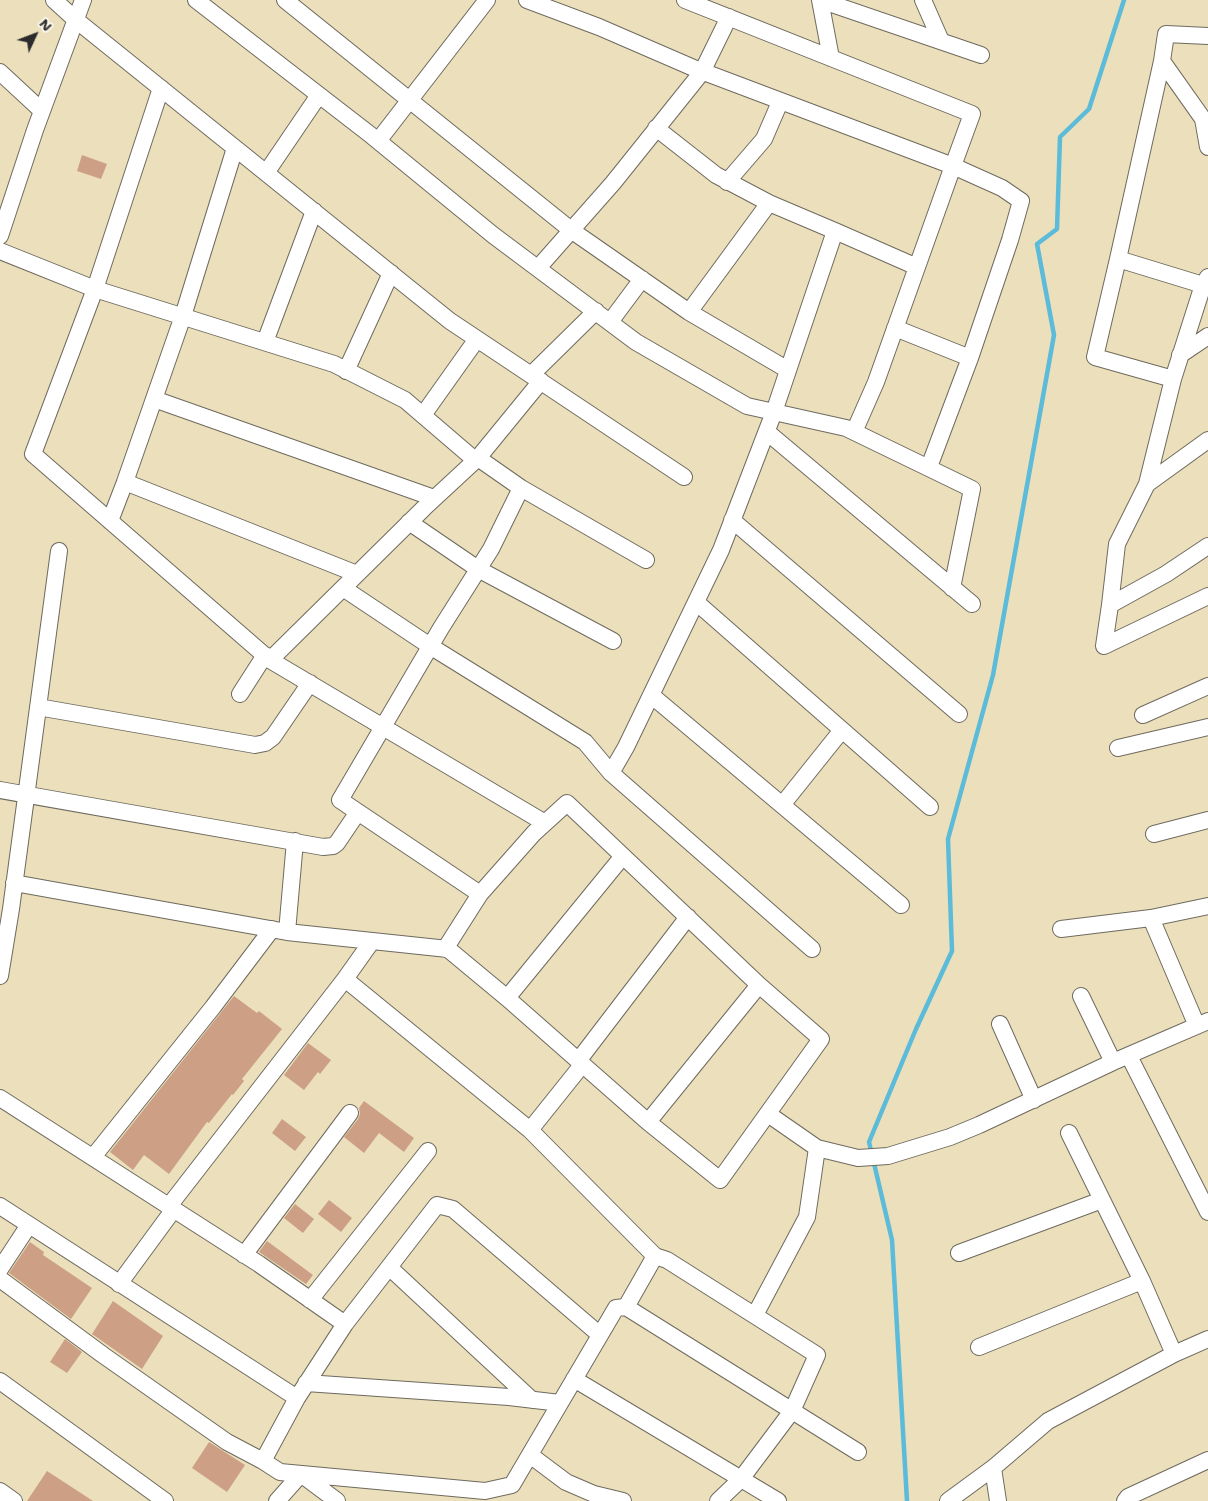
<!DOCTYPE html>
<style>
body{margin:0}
#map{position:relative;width:1208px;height:1501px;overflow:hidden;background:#ebdfbc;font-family:"Shantell Sans",sans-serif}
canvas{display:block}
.north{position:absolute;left:10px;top:10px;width:50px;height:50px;-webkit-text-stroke:4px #fbf7ec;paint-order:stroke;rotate:47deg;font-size:14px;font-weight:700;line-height:20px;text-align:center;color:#2b2b2b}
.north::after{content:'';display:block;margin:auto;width:18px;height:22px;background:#2b2b2b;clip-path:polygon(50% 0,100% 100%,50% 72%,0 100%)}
</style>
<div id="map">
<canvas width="1208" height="1501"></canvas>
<div class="north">N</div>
</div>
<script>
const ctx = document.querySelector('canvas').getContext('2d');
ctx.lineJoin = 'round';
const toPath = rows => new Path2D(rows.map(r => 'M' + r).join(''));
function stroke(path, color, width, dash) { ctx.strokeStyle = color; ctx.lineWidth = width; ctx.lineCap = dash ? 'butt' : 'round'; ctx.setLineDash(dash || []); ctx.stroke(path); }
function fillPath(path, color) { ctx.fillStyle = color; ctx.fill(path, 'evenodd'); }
const stream = toPath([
 [907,1501,892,1240,869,1142,916,1029,952,951,948,839,993,675,1054,335,1037,244,1057,229,1060,137,1089,109,1124,0]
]);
const building = toPath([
 [82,155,107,164,101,179,77,171],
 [234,996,257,1013,259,1011,282,1029,242,1079,244,1081,233,1095,232,1094,209,1123,207,1122,169,1174,144,1155,133,1170,110,1152],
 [308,1043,331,1060,320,1074,318,1072,304,1090,284,1075],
 [364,1101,414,1138,404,1152,379,1133,364,1153,344,1137,358,1119,360,1114,359,1108],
 [282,1119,306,1137,295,1151,272,1133],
 [329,1200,352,1218,341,1232,318,1214],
 [295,1204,314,1219,303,1233,284,1218],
 [267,1241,313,1275,306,1284,259,1252],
 [30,1242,44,1252,43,1255,92,1288,71,1319,9,1273],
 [113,1301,163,1336,142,1369,92,1334],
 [65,1339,82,1352,67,1373,50,1362],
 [209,1442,245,1465,227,1492,192,1468],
 [47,1471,67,1484,93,1501,27,1501]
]);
const minor = toPath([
 [54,0,76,20,450,321,684,477],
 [196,0,372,136,493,235,636,342,747,406,846,428,972,489,952,588],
 [285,0,571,230,689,312,769,203,835,231],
 [527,0,599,27,696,69,953,166,876,382,854,432],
 [685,0,972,114,953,166,1002,188,1021,201,1010,240,970,358,929,467],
 [820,0,981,55],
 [820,0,831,58],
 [923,0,941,41],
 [1208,36,1166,34,1162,61,1118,259,1203,285,1208,277],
 [1162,61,1203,119,1208,147],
 [0,72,42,111],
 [161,88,95,289,33,454,270,660,424,508,478,458,541,381],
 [656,128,716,175,769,203],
 [378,141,487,0],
 [235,148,183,316,125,482,357,574],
 [266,173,319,95],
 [727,182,764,139,780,102],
 [0,236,35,130,83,0],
 [0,251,95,289,334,364,405,400,475,460],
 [1118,259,1095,357,1173,379],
 [538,268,613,183,702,72,729,17],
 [689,312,788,370],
 [610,322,642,279],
 [895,328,970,358],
 [265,342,314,211],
 [1180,355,1208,336],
 [346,371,391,273],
 [531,375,596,311],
 [154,399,434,498],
 [423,415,477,339],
 [767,432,972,604],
 [1208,440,1147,484,1117,544,1110,605,1104,646,1208,596],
 [478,458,521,488,646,560],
 [1147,484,1173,379,1203,285],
 [521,488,491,549,441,628,340,800,480,894,534,833,567,803,759,985,821,1039,720,1180,648,1122],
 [732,520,959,714],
 [110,521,125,482],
 [409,522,478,569,613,641],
 [343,588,430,646,585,742,611,773,812,949],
 [696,602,930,807],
 [1110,605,1166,574,1208,546],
 [270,660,545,823],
 [240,694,265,655],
 [651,695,901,905],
 [38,707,255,745,265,743,273,737,310,683],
 [1143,715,1208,686],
 [1118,748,1208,727],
 [611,773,626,747,721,550,774,412,835,231,917,267],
 [0,790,323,847,333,846,337,843,358,812],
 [782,805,842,730],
 [1154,834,1208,820],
 [14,883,287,932,448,949,507,998,648,1122,759,985],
 [1151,918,1197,1026],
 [1061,929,1151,918,1208,906],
 [287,932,295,841],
 [445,949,480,894],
 [0,976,11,909,59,551],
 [345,979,530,1130,582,1065],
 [1081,996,1113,1062],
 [507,998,623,856],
 [1000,1024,1034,1100],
 [1129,1056,1208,1212],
 [578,1061,688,917],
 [0,1098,259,1264,345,1324],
 [768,1114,817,1148,858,1158,888,1156,950,1137,979,1125,1113,1062,1208,1021],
 [530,1130,655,1256,667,1260,817,1355,792,1411,741,1479,718,1501],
 [1069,1133,1142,1281,1174,1354],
 [93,1157,213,1007,272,929],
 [0,1206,297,1398,345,1324,437,1205,453,1209,600,1335],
 [169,1206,345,979,372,941],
 [959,1253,1102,1200],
 [244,1255,350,1113],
 [389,1267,532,1400],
 [0,1269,29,1225],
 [0,1279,103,1355,227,1442,263,1461],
 [119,1284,174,1209],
 [310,1300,428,1151],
 [626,1307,655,1256],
 [755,1315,807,1217,817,1148],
 [979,1347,1142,1281],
 [574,1379,778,1501],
 [0,1381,165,1501],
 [306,1383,509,1397,560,1403],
 [297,1398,263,1461,280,1472,485,1491,512,1485,616,1308,626,1307,858,1452],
 [530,1455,566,1482,594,1494,623,1501],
 [0,1491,14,1501],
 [277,1501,301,1474,337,1501],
 [948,1501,993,1468],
 [998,1501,993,1468,1048,1421,1174,1354,1208,1339],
 [1125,1501,1128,1497,1208,1460]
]);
stroke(stream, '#5bbbd9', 4.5);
fillPath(building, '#cda086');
stroke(minor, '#6e6a5e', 18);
stroke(minor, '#fff', 16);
</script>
